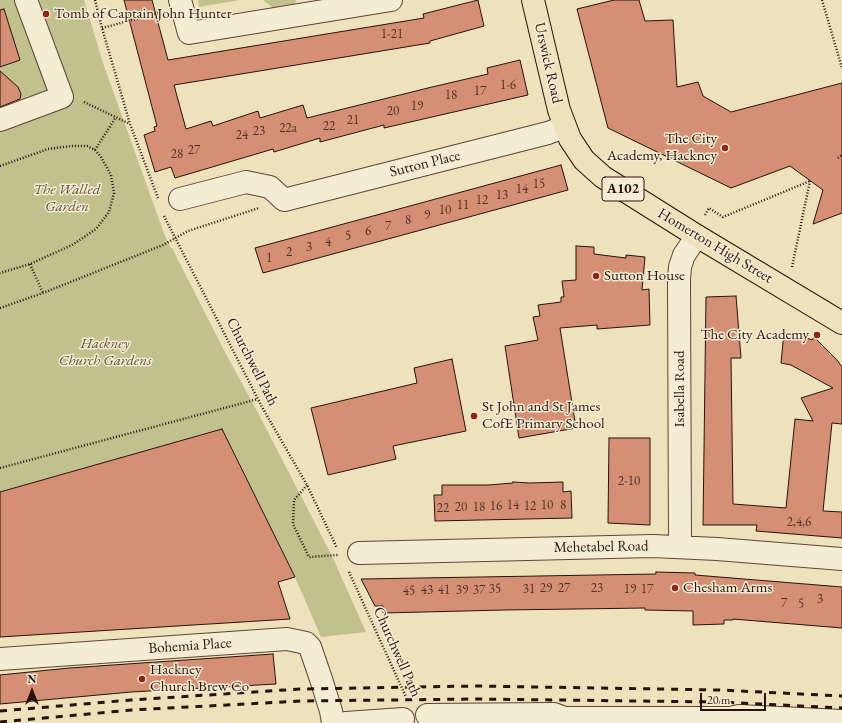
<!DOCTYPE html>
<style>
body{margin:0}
#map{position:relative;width:842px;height:723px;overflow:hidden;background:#eee2bc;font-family:"EB Garamond",serif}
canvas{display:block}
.north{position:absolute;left:12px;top:671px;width:40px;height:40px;-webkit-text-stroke:3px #f4ecd3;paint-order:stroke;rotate:0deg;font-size:11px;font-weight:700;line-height:16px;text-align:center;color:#28120a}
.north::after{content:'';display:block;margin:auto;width:14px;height:18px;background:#28120a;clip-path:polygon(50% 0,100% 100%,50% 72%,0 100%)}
.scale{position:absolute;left:700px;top:693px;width:66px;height:18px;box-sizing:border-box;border:2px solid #28120a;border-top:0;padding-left:5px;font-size:12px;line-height:14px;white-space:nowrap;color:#28120a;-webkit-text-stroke:3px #f4ecd3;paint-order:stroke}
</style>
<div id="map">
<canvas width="842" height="723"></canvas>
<div class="north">N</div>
<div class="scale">20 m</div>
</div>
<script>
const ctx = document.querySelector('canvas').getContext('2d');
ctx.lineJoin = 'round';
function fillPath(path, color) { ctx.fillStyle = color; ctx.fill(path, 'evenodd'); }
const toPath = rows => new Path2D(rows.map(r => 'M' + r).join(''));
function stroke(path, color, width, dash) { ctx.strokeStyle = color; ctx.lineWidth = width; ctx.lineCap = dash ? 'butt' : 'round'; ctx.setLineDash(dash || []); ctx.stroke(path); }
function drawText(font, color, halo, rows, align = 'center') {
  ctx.font = font + ' "EB Garamond",serif'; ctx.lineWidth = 3; ctx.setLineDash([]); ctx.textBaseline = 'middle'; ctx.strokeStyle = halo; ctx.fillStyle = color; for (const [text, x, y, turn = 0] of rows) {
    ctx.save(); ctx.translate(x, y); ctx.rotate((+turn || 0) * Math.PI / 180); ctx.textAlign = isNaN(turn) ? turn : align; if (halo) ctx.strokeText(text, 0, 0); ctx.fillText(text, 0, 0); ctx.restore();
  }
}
const green = toPath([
 [0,0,84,0,103,63,165,236,171,248,172,248,226,354,257,411,332,556,366,632,321,637,295,577,222,429,0,492],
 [198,0,240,0,199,7],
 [263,0,296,0,295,4,290,9,277,11]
]);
const building = toPath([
 [124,0,152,0,168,60,424,18,423,14,478,0,484,26,430,41,430,43,174,85,186,129,211,121,213,126,258,111,260,118,303,105,307,118,432,87,488,74,487,68,520,60,528,95,384,128,384,125,320,142,320,138,274,152,273,149,175,178,171,167,155,172,144,135,155,131,154,127,157,126,124,0],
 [614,0,639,0,645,21,673,20,677,87,698,82,703,96,731,112,842,83,842,213,813,224,823,190,790,166,731,188,608,128,577,9,614,0],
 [4,9,20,60,0,67,0,10,4,9],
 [0,71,18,87,21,94,20,99,0,107,0,71],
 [561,165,568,190,263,273,255,248,561,165],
 [576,246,594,247,594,254,626,258,626,255,645,257,642,290,649,289,650,325,597,329,597,325,560,328,576,428,519,438,505,346,538,340,533,317,540,316,538,305,561,302,561,297,564,297,562,281,576,280,576,246],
 [736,296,741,358,731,358,733,504,786,508,795,419,813,421,801,398,833,388,791,365,781,363,784,332,799,335,812,340,814,337,837,360,842,367,842,424,832,423,823,511,842,512,842,538,756,531,757,525,703,525,706,297,736,296],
 [452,359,466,431,393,446,396,459,328,475,311,408,417,383,414,368,452,359],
 [222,429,295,577,278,582,290,619,0,637,0,492,222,429],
 [609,438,650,438,650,525,608,523,609,438],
 [513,482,530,483,563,482,563,492,571,491,572,518,435,521,434,495,442,495,442,485,488,485,513,483,513,482],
 [656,572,695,573,695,575,842,587,842,628,733,619,733,620,724,620,724,624,693,625,693,611,645,610,645,608,504,610,383,613,383,606,375,606,361,579,656,574,656,572],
 [273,654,276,684,131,692,0,704,0,675,69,668,273,654]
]);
const path = toPath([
 [95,0,102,28,130,124,158,198],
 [822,0,842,68],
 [102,28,162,12],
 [84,102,130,124],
 [95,150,116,117],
 [838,158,842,155],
 [0,166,48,149,71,146,87,146,95,150,101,157,111,175,114,193,109,212,96,229,72,245,30,264,0,273],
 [705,215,709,208,723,217,810,181],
 [164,216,262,407,307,485,337,548],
 [30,264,43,293],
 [792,267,810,181],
 [0,308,43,293,163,245,188,231,259,208],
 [0,468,258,399],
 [307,485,294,500,293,524,309,557,338,555],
 [349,572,406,697]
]);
const minor = toPath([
 [180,0,189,33,391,0],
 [0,120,62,97,26,0],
 [180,199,246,182,270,187,284,200,548,133,564,127],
 [680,547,679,279,680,267,684,255,697,236],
 [359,553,653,546,717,549,842,559],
 [0,659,287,639,306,643,310,647,321,679,331,711,333,723],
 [427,715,554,714,565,718,730,718,739,716,842,721],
 [346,723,403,719]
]);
const highway = toPath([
 [533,0,559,110,570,139,584,160,603,177,697,236,842,323]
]);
const rail = toPath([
 [0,711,131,700,300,689,476,686,720,690,842,696],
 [0,722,132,710,301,701,475,699,720,702,842,708]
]);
const markers = [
 [46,14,4,"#8f2418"],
 [725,148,4,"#8f2418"],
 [596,276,4,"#8f2418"],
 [817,335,4,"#8f2418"],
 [474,416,4,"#8f2418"],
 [675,588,4,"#8f2418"],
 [142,679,4,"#8f2418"]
];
const numberNames = [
 ["1-21",392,34],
 ["1-6",508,85],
 ["17",480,91],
 ["18",451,95],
 ["19",417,106],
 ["20",393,111],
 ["21",353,120],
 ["22",329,126],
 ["22a",288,128],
 ["23",259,131],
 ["24",242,135],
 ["27",194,150],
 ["28",177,154],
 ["15",539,184],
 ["14",522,189],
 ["13",502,195],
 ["12",482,200],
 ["11",463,205],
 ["10",445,210],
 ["9",427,215],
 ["8",408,220],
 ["7",388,226],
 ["6",368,231],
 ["5",348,236],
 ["4",328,242],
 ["3",309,247],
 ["2",289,252],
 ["1",269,258],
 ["2-10",629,481],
 ["14",513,505],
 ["10",547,505],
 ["8",563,505],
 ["16",496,506],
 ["12",530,506],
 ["20",461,507],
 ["18",479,507],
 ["22",443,508],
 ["2,4,6",799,522],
 ["29",546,588],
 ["27",564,588],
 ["23",597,588],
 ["35",495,589],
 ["31",529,589],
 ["19",630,589],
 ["17",647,589],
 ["43",427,590],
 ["41",444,590],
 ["39",462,590],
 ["37",479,590],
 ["45",409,591],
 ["3",820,599],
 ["7",784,603],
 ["5",801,604]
];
const shields = [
 [623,189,42]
];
const shieldNames = [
 ["A102",623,189]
];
const poiNames = [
 ["Tomb of Captain John Hunter",54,14],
 ["The City",717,139,"right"],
 ["Academy, Hackney",717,156,"right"],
 ["Sutton House",604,276],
 ["The City Academy",809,335,"right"],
 ["St John and St James",482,407],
 ["CofE Primary School",482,424],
 ["Chesham Arms",683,588],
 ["Hackney",150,670],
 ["Church Brew Co",150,687]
];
const streetNames = [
 ["Urswick Road",548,63,77],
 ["Sutton Place",425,164,-14],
 ["Homerton High Street",715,246,31],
 ["Churchwell Path",252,362,63],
 ["Isabella Road",680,389,-90],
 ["Mehetabel Road",601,547,-1],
 ["Bohemia Place",190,646,-4],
 ["Churchwell Path",397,652,66]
];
const parkNames = [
 ["The Walled",67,190],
 ["Garden",67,207],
 ["Hackney",105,344],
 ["Church Gardens",105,361]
];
fillPath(green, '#c0c18c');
fillPath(building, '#d48f74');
stroke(building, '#28120a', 1);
stroke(minor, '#5a4636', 24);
stroke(highway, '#28120a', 24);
stroke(path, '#28120a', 2.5, [1, 2]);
stroke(minor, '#f4ecd3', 22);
stroke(highway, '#eee2bc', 22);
stroke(rail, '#28120a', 3, [7, 7]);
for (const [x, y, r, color] of markers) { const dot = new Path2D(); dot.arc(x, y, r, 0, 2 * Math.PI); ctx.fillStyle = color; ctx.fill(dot); stroke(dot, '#f4ecd3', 1.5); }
drawText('13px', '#533124', null, numberNames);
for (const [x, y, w] of shields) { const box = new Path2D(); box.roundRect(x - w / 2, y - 12, w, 24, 3); ctx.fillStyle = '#f4ecd3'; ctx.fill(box); stroke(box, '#28120a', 1); }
drawText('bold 14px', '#28120a', null, shieldNames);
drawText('15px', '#28120a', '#f4ecd3', poiNames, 'left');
drawText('15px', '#28120a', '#f4ecd3', streetNames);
drawText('italic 15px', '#5d4f38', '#f4ecd3', parkNames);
</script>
